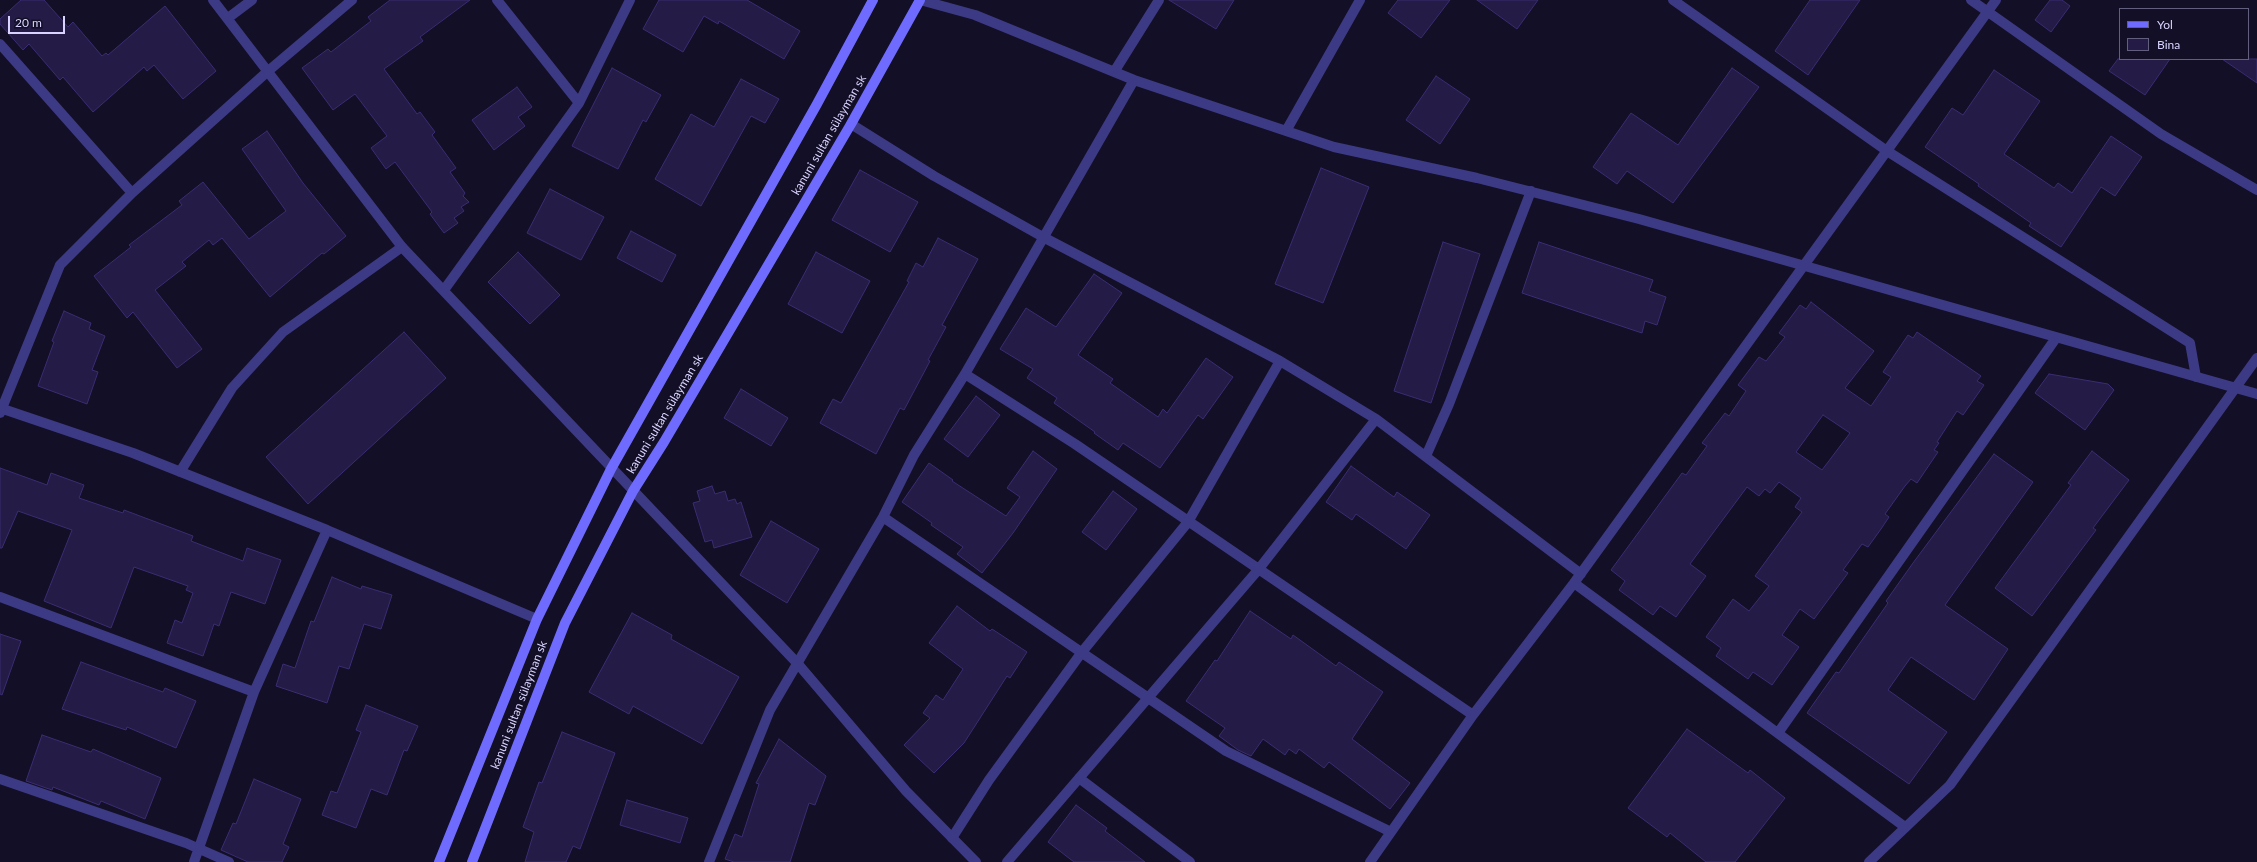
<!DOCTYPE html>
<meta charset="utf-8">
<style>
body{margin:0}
#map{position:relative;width:2257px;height:862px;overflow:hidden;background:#130f26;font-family:Lato,sans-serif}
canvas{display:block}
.legend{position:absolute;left:2119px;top:8px;width:130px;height:52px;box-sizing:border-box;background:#130f26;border:1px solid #625e7d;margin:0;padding:5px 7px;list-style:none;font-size:12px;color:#d9d4ff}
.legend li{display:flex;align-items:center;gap:8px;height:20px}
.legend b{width:20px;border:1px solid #625e7d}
.scale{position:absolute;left:8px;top:16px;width:57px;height:18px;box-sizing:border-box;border:2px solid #d9d4ff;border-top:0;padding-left:5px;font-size:12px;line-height:14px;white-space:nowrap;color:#d9d4ff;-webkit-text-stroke:3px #130f26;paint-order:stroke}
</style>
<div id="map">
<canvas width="2257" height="862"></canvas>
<ul class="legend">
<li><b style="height:5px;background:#6f6bff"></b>Yol</li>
<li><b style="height:11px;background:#241b47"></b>Bina</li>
</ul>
<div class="scale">20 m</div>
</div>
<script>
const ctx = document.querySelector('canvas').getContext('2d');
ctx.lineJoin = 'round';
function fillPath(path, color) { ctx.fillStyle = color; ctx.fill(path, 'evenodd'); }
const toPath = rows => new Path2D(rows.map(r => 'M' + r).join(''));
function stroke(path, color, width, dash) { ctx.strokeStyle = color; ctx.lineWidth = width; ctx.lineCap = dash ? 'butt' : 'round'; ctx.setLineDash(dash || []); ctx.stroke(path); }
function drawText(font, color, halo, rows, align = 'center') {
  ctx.font = font + ' Lato,sans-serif'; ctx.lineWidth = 3.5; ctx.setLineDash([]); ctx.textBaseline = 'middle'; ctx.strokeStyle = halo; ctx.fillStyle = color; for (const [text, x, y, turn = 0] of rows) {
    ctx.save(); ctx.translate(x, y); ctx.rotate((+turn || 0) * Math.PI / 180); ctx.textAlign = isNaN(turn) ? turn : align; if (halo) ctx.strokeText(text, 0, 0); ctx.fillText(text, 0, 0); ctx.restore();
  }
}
const building = toPath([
 [21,0,44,0,68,27,73,22,102,56,106,53,108,55,165,6,216,71,183,99,154,65,147,71,144,67,93,112,63,77,60,80,29,44,23,50,0,24,0,19,21,0],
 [390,0,470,0,420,37,423,41,384,69,417,114,420,112,435,132,432,135,456,168,450,172,465,193,463,196,469,202,461,207,464,211,454,218,458,223,444,233,430,214,432,212,395,162,386,169,371,148,387,136,355,94,333,110,302,68,328,49,331,52,371,21,368,17,390,0],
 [659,0,747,0,800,31,784,59,719,21,718,24,704,16,683,52,643,29,659,0],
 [1169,0,1234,0,1216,29,1169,0],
 [1398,0,1450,0,1421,38,1388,13,1398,0],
 [1477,0,1538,0,1517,29,1477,0],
 [1810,0,1860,0,1808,75,1775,51,1810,0],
 [2050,0,2062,0,2070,6,2051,32,2035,20,2050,0],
 [2118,59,2170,59,2145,95,2109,71,2118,59],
 [2222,59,2257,59,2257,83,2222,59],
 [612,68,661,95,646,122,643,120,618,169,572,146,612,68],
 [1732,68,1759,87,1673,203,1627,171,1617,184,1593,167,1631,113,1678,145,1732,68],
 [1994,70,2040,101,2004,154,2054,188,2058,183,2072,193,2111,136,2142,157,2115,196,2101,187,2061,247,2029,226,2031,223,1978,186,1979,184,1925,147,1952,108,1963,115,1994,70],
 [1436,76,1470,99,1440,144,1406,120,1436,76],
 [741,79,779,99,765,123,751,116,701,206,655,179,691,114,714,127,741,79],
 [517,87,532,107,518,117,525,126,494,150,472,120,517,87],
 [267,131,303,183,346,236,324,254,322,253,270,297,222,238,213,245,209,240,182,262,186,266,155,290,202,349,177,368,133,312,127,318,94,276,131,247,129,245,182,205,179,201,203,182,249,239,286,211,242,149,267,131],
 [1321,168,1369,187,1323,303,1275,284,1321,168],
 [860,170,918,202,890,252,832,220,860,170],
 [550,189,604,217,581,260,527,233,550,189],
 [631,231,676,255,662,282,617,258,631,231],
 [938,238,978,259,942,325,946,327,928,360,930,361,904,410,900,408,876,454,820,423,833,399,841,403,909,282,907,281,916,263,923,267,938,238],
 [1443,242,1480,254,1431,403,1394,391,1443,242],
 [1539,242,1653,280,1649,291,1666,297,1657,325,1645,321,1642,333,1522,293,1539,242],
 [518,252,560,295,530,324,488,282,518,252],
 [816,252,870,281,842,333,788,304,816,252],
 [1094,274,1122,293,1078,355,1113,379,1110,383,1158,417,1163,409,1167,413,1206,358,1233,377,1203,419,1198,415,1160,468,1123,443,1118,450,1094,433,1095,432,1054,403,1057,398,1027,378,1033,369,1000,349,1026,308,1056,327,1094,274],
 [1811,302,1874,351,1845,388,1871,406,1891,377,1883,372,1908,335,1913,338,1917,332,1981,376,1977,381,1984,385,1963,415,1957,411,1937,442,1939,443,1934,450,1938,452,1917,483,1911,479,1905,486,1885,514,1889,517,1881,529,1868,547,1862,544,1843,570,1848,573,1814,619,1800,609,1782,635,1799,647,1772,685,1753,672,1748,679,1716,656,1721,648,1706,637,1733,599,1749,611,1769,586,1755,576,1802,512,1795,507,1801,498,1779,482,1770,493,1765,489,1759,496,1747,487,1690,564,1706,576,1676,617,1660,606,1653,615,1619,590,1625,581,1611,570,1682,473,1686,475,1707,446,1702,443,1725,413,1729,416,1746,391,1738,385,1759,357,1766,361,1785,337,1779,333,1800,305,1806,309,1811,302],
 [1823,415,1850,433,1822,470,1796,452,1823,415],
 [64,311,91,323,89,329,105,336,92,370,98,372,87,404,38,386,54,342,52,341,64,311],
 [404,332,446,378,308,504,266,457,404,332],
 [2049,374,2108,384,2114,390,2085,430,2035,393,2049,374],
 [741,389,788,418,771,446,724,418,741,389],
 [976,396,1000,415,968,457,944,439,976,396],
 [1033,451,1057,469,1013,533,982,573,957,554,963,547,931,525,932,523,902,502,929,463,953,480,952,481,1006,516,1020,497,1007,488,1033,451],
 [2092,451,2129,480,2093,528,2096,530,2032,616,1995,588,2071,485,2068,483,2092,451],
 [1994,454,2033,482,1945,605,2008,649,1974,700,1911,657,1888,690,1947,732,1909,784,1807,713,1836,672,1839,673,1888,603,1886,601,1913,563,1994,454],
 [1351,466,1394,497,1397,492,1430,515,1406,549,1356,514,1352,520,1326,502,1351,466],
 [0,468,47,485,51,473,84,485,79,498,123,513,124,510,193,536,191,541,243,561,247,548,281,560,265,604,231,592,219,626,214,624,203,656,167,643,175,620,182,623,193,593,186,590,188,586,134,567,111,628,44,601,72,530,18,511,2,548,0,548,0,468],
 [712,486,715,494,725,491,728,501,735,499,737,504,741,502,752,537,714,548,712,540,705,542,693,503,700,501,697,491,712,486],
 [1113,491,1137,509,1106,550,1082,532,1113,491],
 [771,521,819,549,787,603,740,575,771,521],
 [332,577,361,589,362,586,392,595,381,629,364,624,349,669,339,666,327,703,276,686,283,664,295,668,311,621,314,622,332,577],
 [957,606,990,631,992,629,1027,652,1010,678,1007,676,964,743,934,773,904,745,930,718,923,713,936,695,943,700,963,669,929,643,957,606],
 [1250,611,1291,639,1293,635,1336,666,1339,662,1383,692,1352,739,1410,783,1390,809,1329,762,1324,768,1299,749,1296,754,1289,749,1285,755,1263,739,1251,756,1238,750,1219,736,1225,728,1186,701,1215,660,1217,661,1250,611],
 [632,613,672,635,671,639,739,677,702,744,633,706,629,714,589,692,632,613],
 [0,634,21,641,2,695,0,694,0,634],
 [81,662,163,692,165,688,196,701,176,748,127,727,126,730,62,709,81,662],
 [366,705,418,726,407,751,404,750,387,795,371,789,356,828,322,815,331,791,337,793,361,732,356,730,366,705],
 [1687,729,1748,773,1750,770,1785,798,1735,862,1706,862,1670,833,1667,837,1628,808,1687,729],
 [562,732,615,753,580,849,573,846,566,862,525,862,534,832,523,827,539,782,542,783,562,732],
 [42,735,91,752,93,749,161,778,145,819,101,801,99,805,53,787,52,790,26,781,42,735],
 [779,739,826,776,815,805,809,803,790,862,734,862,725,859,735,834,742,837,759,784,756,783,779,739],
 [254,779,301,799,283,844,289,847,282,862,248,862,221,850,233,823,236,824,254,779],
 [627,800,688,818,680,843,620,825,627,800],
 [1076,805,1107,828,1105,831,1145,862,1074,862,1048,842,1076,805]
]);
const minor = toPath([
 [497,0,579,103],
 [920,0,975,15,1134,80,1334,147,1477,178,1639,219,2257,394],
 [1673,0,1887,151,2190,343,2196,377],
 [1971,0,2161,134,2257,190],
 [228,18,252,0],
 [0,44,132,193],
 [1114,72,1159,0],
 [851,124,934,176,1043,237,1280,361,1376,419,1581,574],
 [1286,131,1360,0],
 [444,290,579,103,630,0],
 [965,374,1075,444,1473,715],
 [0,408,133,453,327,530,537,619],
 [0,413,60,265,132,193,267,72,352,0],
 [1426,456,1449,404,1531,191],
 [180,472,232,388,283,332,402,247],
 [883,517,1226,751,1391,832],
 [1574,583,1905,827],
 [0,597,254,692],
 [1778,733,2056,338],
 [1079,778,1190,862],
 [0,779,186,843,229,862],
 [952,838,989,780,1082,652,1188,522,1280,361],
 [194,862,254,692,327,530],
 [709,862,770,710,883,517,914,455,965,374,1134,80],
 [1007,862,1258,570,1376,419],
 [1370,862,1473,715,1574,583,1996,0],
 [1869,862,1950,785,2257,358]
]);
const tertiary = toPath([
 [213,0,402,247,798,664,906,791,976,862]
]);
const secondary = toPath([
 [439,862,537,619,611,469,817,104,873,0],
 [472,862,565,623,633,491,664,442,851,124,920,0]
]);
const streetNames = [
 ["kanuni sultan sülayman sk",829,135,-60],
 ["kanuni sultan sülayman sk",665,414,-59],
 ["kanuni sultan sülayman sk",519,705,-69]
];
fillPath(building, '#241b47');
stroke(building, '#3b2d73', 1);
stroke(minor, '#3d3a85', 10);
stroke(tertiary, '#3d3a85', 10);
stroke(secondary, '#6f6bff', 10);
drawText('12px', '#d9d4ff', '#130f26', streetNames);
</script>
